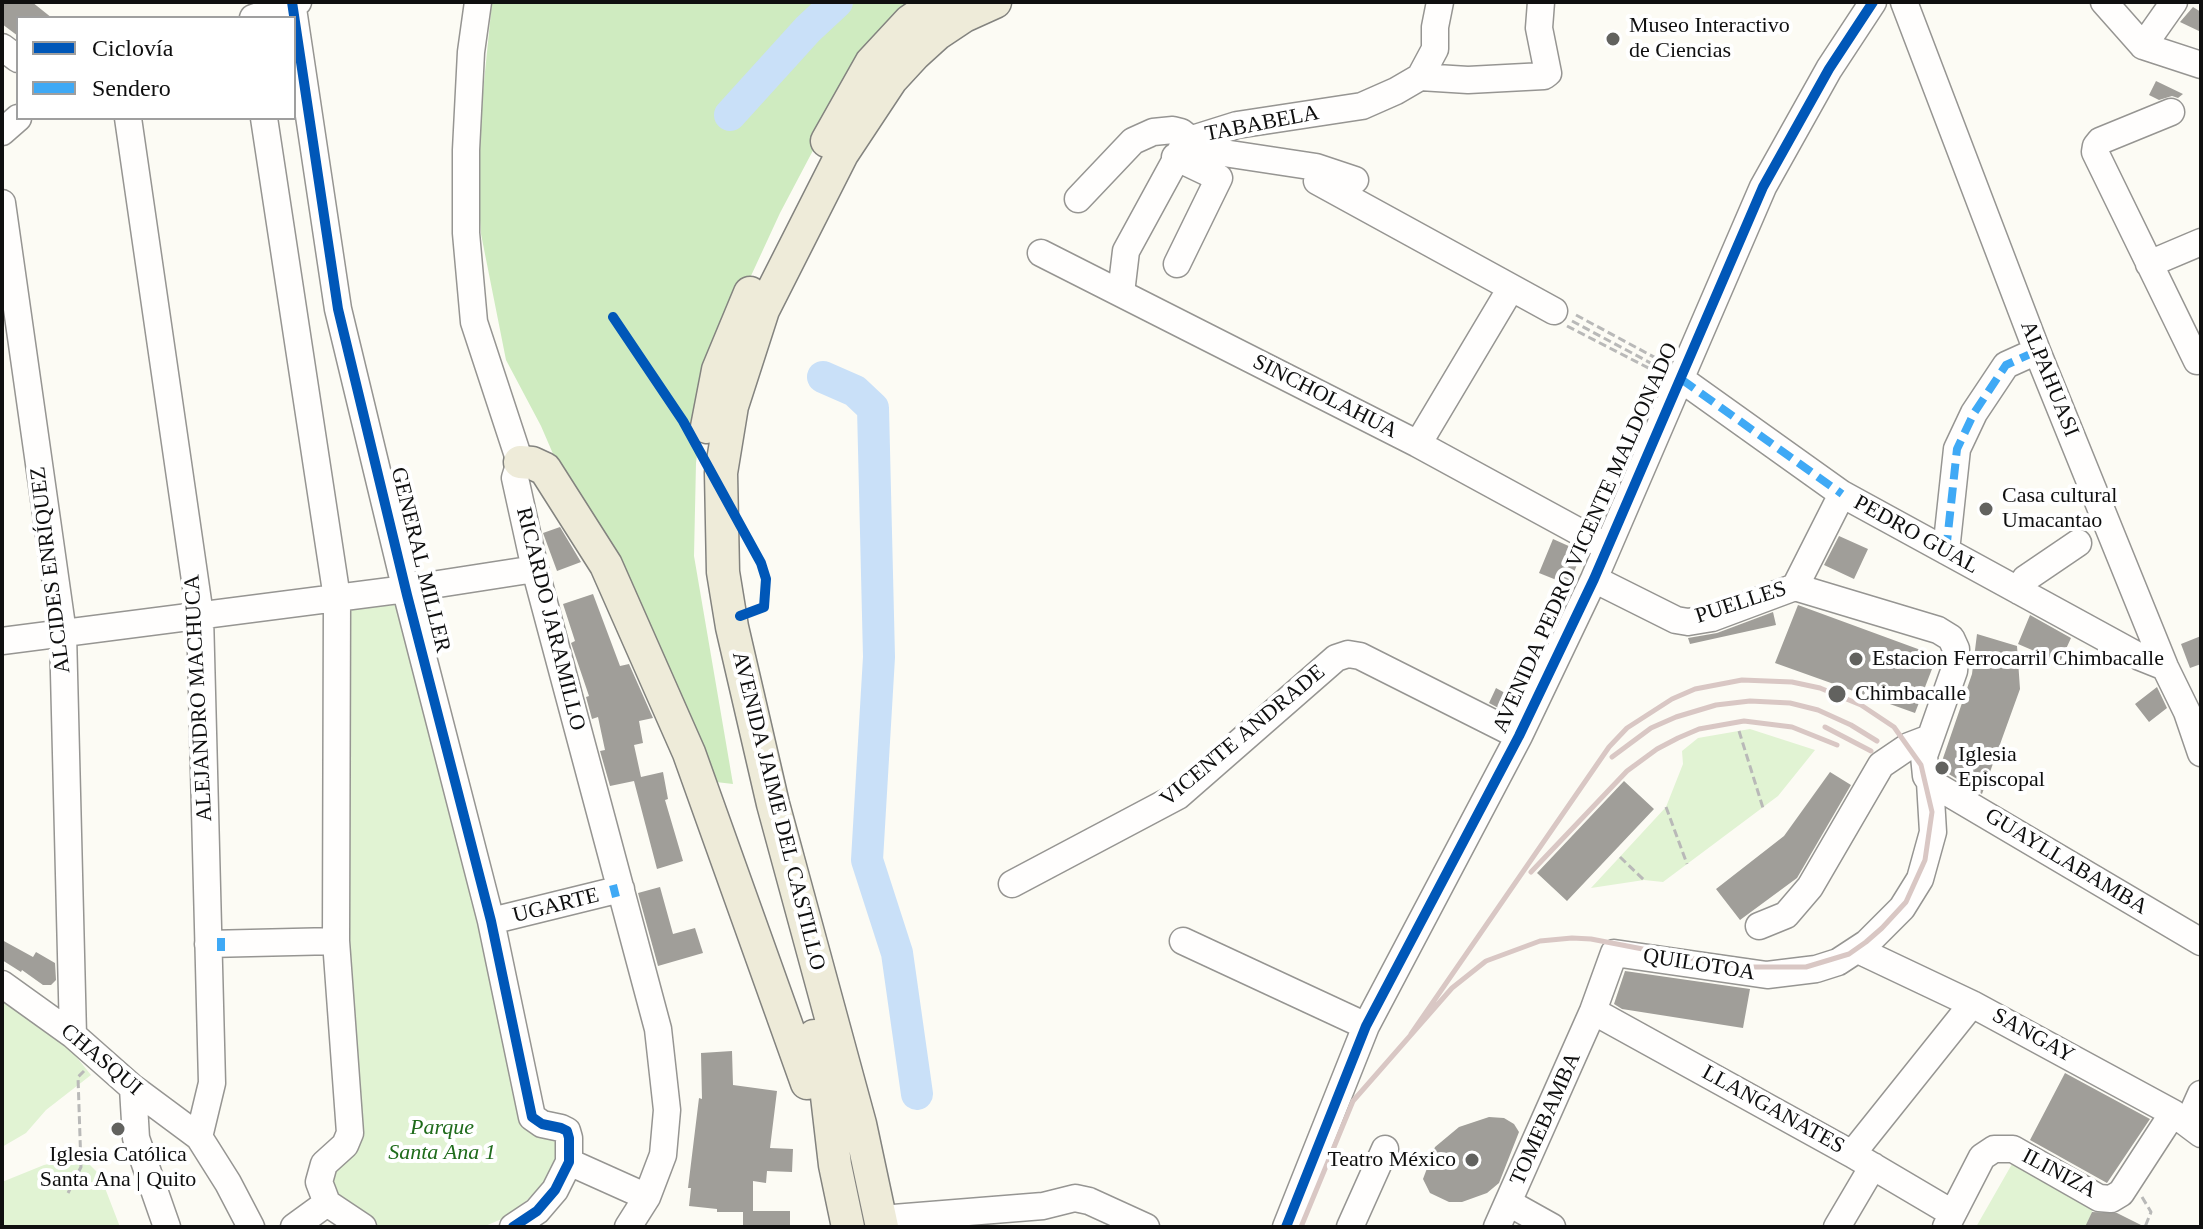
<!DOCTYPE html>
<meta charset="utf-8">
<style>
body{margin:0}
#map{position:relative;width:2203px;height:1229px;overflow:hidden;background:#fcfbf4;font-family:"Times New Roman",serif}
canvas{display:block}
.frame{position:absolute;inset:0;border:4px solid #0f0f0f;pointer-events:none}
.legend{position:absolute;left:16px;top:16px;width:280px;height:104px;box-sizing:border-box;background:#fff;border:2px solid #9f9f9f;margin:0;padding:10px 14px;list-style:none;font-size:24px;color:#0f0f0f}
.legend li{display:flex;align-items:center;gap:16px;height:40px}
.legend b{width:40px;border:2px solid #9f9f9f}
</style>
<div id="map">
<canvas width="2203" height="1229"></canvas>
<div class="frame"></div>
<ul class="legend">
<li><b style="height:10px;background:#0057b8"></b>Ciclovía</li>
<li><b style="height:10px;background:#3fa9f5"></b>Sendero</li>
</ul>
</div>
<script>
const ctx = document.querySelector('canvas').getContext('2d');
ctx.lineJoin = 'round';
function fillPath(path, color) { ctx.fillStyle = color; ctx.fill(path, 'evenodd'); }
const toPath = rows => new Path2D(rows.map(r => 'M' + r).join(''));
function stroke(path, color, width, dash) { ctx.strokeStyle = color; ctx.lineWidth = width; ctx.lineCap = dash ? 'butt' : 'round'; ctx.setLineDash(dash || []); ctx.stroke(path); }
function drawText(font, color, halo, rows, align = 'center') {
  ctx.font = font + ' "Times New Roman",serif'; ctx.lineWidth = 8; ctx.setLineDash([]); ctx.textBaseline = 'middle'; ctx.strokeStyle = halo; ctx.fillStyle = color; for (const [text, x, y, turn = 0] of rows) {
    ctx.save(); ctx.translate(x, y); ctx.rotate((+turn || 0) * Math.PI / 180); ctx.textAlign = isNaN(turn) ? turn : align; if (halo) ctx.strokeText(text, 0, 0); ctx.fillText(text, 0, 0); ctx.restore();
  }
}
const green = toPath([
 [402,604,470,881,489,975,515,1074,568,1142,555,1172,526,1201,504,1218,483,1227,380,1227,355,1216,332,1194,328,1170,354,1145,342,611],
 [1750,729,1815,750,1778,796,1663,882,1644,880,1591,888,1666,807,1683,764,1682,751,1698,738],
 [2,995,74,1054,91,1075,46,1110,26,1133,2,1147],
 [70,1159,88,1163,100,1175,120,1227,2,1227,2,1182,44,1165],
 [2012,1164,2094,1207,2086,1227,1976,1227]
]);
const forest = toPath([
 [492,2,925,2,847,86,780,213,732,317,701,424,696,463,694,556,733,784,716,782,655,650,627,571,609,549,563,477,541,426,506,360,481,234,476,162]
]);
const river = toPath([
 [730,115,808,29,837,2],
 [823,377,855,391,873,408,879,657,867,860,897,953,917,1094]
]);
const building = toPath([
 [2,2,32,2,52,18,18,18,18,36,2,24],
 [2193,7,2201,12,2201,32,2180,22],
 [2156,81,2183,94,2178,98,2172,96,2159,100,2149,95],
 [560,527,581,562,557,571,543,533],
 [1839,536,1868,549,1854,579,1824,565],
 [1553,539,1582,552,1569,585,1539,573],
 [593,594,620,666,629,664,653,718,639,721,643,743,634,745,641,777,663,772,668,799,665,800,683,861,657,869,634,781,610,786,600,751,605,750,598,717,592,719,586,697,589,696,571,643,575,641,563,604],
 [1798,605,1937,656,1915,713,1775,663],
 [1773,612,1776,625,1690,644,1688,638,1717,633],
 [2030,615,2071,638,2060,662,2018,644],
 [1977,634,2017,646,2020,689,1982,794,1942,770,1941,764,1972,674],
 [2201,636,2201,664,2190,668,2181,644],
 [2157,687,2167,708,2149,722,2135,704],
 [1496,688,1514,698,1506,712,1489,703],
 [1830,772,1851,785,1797,878,1740,920,1716,889,1784,836],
 [1624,781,1654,809,1567,901,1537,873],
 [660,887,673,934,695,928,703,953,658,966,638,893],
 [2,940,33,957,36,952,55,963,56,980,51,985,43,985,22,970,21,972,2,960],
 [1625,971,1750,989,1743,1028,1622,1009,1614,1004],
 [732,1051,733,1085,777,1091,770,1148,793,1149,792,1172,767,1171,766,1183,753,1181,753,1211,790,1211,790,1227,743,1227,743,1212,717,1212,717,1209,689,1206,691,1188,688,1188,699,1098,702,1099,701,1053],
 [2065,1073,2150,1119,2107,1183,2030,1140],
 [1489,1117,1504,1118,1514,1124,1519,1132,1499,1183,1487,1193,1462,1202,1449,1202,1430,1193,1423,1179,1435,1147,1459,1127],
 [2092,1212,2117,1213,2145,1227,2085,1227]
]);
const path = toPath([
 [1576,315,1665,363],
 [1572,321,1660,368],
 [1567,326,1660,374],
 [1739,731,1763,808],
 [1666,807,1687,864],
 [1620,857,1644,880],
 [68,1193,81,1167,78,1077,84,1071],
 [2142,1197,2151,1212,2145,1227]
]);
const minor = toPath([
 [292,2,338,309,407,595,491,921,532,1117,542,1124,561,1128,567,1131,569,1138,569,1162,555,1190,537,1211,513,1227],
 [478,2,471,52,466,150,466,233,474,322,520,462,515,478,535,569,658,1029,667,1110,663,1155,647,1197,628,1227],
 [1904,2,2037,351,2165,667,2187,712,2201,753],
 [2104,2,2143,46,2201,65],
 [253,18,298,2],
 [2143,46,2174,2],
 [2,47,18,59],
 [1420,77,1468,80,1544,76,1548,73,1539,28,1541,2],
 [2171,112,2100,141,2096,146,2095,152,2197,361],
 [128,118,200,615,212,1083,199,1137],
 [264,118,337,598,336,941,350,1133,345,1145,324,1164,319,1182,327,1203,363,1227],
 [2,132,18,118],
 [1175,157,1219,178,1177,264],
 [1317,181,1554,311],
 [1078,199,1133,141,1153,132,1173,130,1181,132,1204,150,1316,167,1355,180],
 [2,203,63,633,73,1035],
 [1041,253,1418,444,1607,547],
 [2149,264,2201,242],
 [1121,293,1126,251,1186,141,1237,125,1362,106,1396,91,1420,77,1435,49,1435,27,1440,2],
 [1681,379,1842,494,2140,657,2165,667],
 [1418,444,1511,288],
 [1946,551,1957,449,1974,413,2006,365,2037,351],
 [1594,579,1676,620,1688,622,1712,618,1795,587,1842,494],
 [2019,591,2025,579,2078,543],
 [2,641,406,589,535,569],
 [1930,782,2201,942],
 [1012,884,1178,796,1336,658,1348,654,1360,656,1519,736],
 [491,921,621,889],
 [1759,926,1786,915,1810,887,1881,765,1909,746,1930,738],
 [1183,941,1366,1026],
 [208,944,336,941],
 [1858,950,1972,1004,2173,1113,2201,1134],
 [2,984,73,1035,133,1088,199,1137,228,1183,251,1227],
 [1593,1011,1852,1154,1952,1213],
 [133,1088,136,1138,167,1227],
 [2188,1123,2201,1094],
 [1852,1154,1972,1004],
 [569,1162,647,1197],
 [1509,1203,1552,1227],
 [881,1219,1043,1206,1075,1198,1089,1201,1146,1227],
 [294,1227,327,1203],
 [1286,1227,1366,1026,1519,736,1594,579,1763,187,1829,69,1873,2],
 [1350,1227,1385,1149],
 [1497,1227,1593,1011,1614,953,1767,975,1816,969,1838,962,1867,943,1902,908,1920,879,1933,832,1930,782,1926,776,1924,756,1954,671,1956,649,1951,638,1938,630,1795,587],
 [1837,1227,1873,1166],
 [1946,1227,1982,1157,1994,1149,2013,1149,2099,1198,2111,1199,2121,1193,2173,1113]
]);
const major = toPath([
 [827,141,871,63,910,21,938,2],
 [707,427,718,370,750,293],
 [520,462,532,463,545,469,606,565,689,753,807,1083],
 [814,1036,825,1079,835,1165,848,1227],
 [882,1227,860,1124,773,804,732,627,723,572,721,473,732,406,763,310,842,154,891,80,915,54,937,34,964,16,995,2]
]);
const rail = toPath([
 [1825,727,1871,751],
 [1612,757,1651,728,1676,717,1716,705,1750,701,1790,703,1818,710,1851,725,1877,741],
 [1531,872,1627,771,1657,749,1678,738,1699,729,1744,721,1792,727,1837,745],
 [1301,1227,1353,1101,1452,988,1486,961,1540,941,1572,938,1591,939,1720,964,1752,967,1806,967,1849,954,1866,942,1882,928,1906,902,1925,860,1932,812,1921,765,1894,727,1861,705,1820,688,1792,682,1742,680,1695,689,1672,699,1627,728,1609,747,1411,1034]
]);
const quiet = toPath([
 [1681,379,1842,494],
 [1946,551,1957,449,1974,413,2006,365,2037,351],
 [613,885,616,897],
 [221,938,221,951]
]);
const cycleway = toPath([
 [292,2,338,309,407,595,491,921,532,1117,542,1124,561,1128,567,1131,569,1138,569,1162,555,1190,537,1211,513,1227],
 [613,317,683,421,761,563,766,579,764,607,740,616],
 [1286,1227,1366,1026,1519,736,1594,579,1763,187,1829,69,1873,2]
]);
const markers = [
 [1613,39,8,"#62625f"],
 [1986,509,8,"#62625f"],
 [1856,659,8,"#62625f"],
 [1837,694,10,"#62625f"],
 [1942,768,8,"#62625f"],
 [118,1129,8,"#62625f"],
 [1472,1160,8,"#62625f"]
];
const poiNames = [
 ["Museo Interactivo",1629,26],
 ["de Ciencias",1629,51],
 ["Casa cultural",2002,496],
 ["Umacantao",2002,521],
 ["Estacion Ferrocarril Chimbacalle",1872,659],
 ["Chimbacalle",1855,694],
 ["Iglesia",1958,755],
 ["Episcopal",1958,780],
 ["Iglesia Católica",118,1155,"center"],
 ["Santa Ana | Quito",118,1180,"center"],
 ["Teatro México",1456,1160,"right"]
];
const streetNames = [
 ["TABABELA",1262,124,-11],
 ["ALPAHUASI",2049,379,68],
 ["SINCHOLAHUA",1325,397,27],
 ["PEDRO GUAL",1916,535,29],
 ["AVENIDA PEDRO VICENTE MALDONADO",1586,538,-66],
 ["GENERAL MILLER",420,560,76],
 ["ALCIDES ENRÍQUEZ",51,570,-97],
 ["PUELLES",1741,603,-18],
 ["RICARDO JARAMILLO",550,619,76],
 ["ALEJANDRO MACHUCA",199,698,-93],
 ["VICENTE ANDRADE",1243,736,-40],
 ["AVENIDA JAIME DEL CASTILLO",778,811,76],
 ["GUAYLLABAMBA",2066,862,31],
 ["UGARTE",556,906,-14],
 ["QUILOTOA",1699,965,9],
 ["SANGAY",2033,1036,29],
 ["CHASQUI",101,1060,40],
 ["LLANGANATES",1773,1110,29],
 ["TOMEBAMBA",1546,1119,-66],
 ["ILINIZA",2059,1174,28]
];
const parkNames = [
 ["Parque",442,1128],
 ["Santa Ana 1",442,1153]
];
fillPath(green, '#e1f3d3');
fillPath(forest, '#cfebc0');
stroke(river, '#c9e0f8', 32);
fillPath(building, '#a09e99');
stroke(minor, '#969592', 29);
stroke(major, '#83837f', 35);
stroke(path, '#b9b9b8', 3, [8, 4]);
stroke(minor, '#fffefd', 26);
stroke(major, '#eeebd9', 32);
stroke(rail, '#d9c7c4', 5);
stroke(quiet, '#3fa9f5', 8, [16, 8]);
stroke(cycleway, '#0057b8', 10);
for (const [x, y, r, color] of markers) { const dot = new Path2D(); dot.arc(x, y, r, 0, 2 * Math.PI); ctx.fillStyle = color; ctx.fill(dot); stroke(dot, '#fff', 3); }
drawText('22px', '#0f0f0f', '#fff', poiNames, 'left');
drawText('22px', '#0f0f0f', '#fff', streetNames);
drawText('italic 22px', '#1f6b1b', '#fff', parkNames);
</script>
